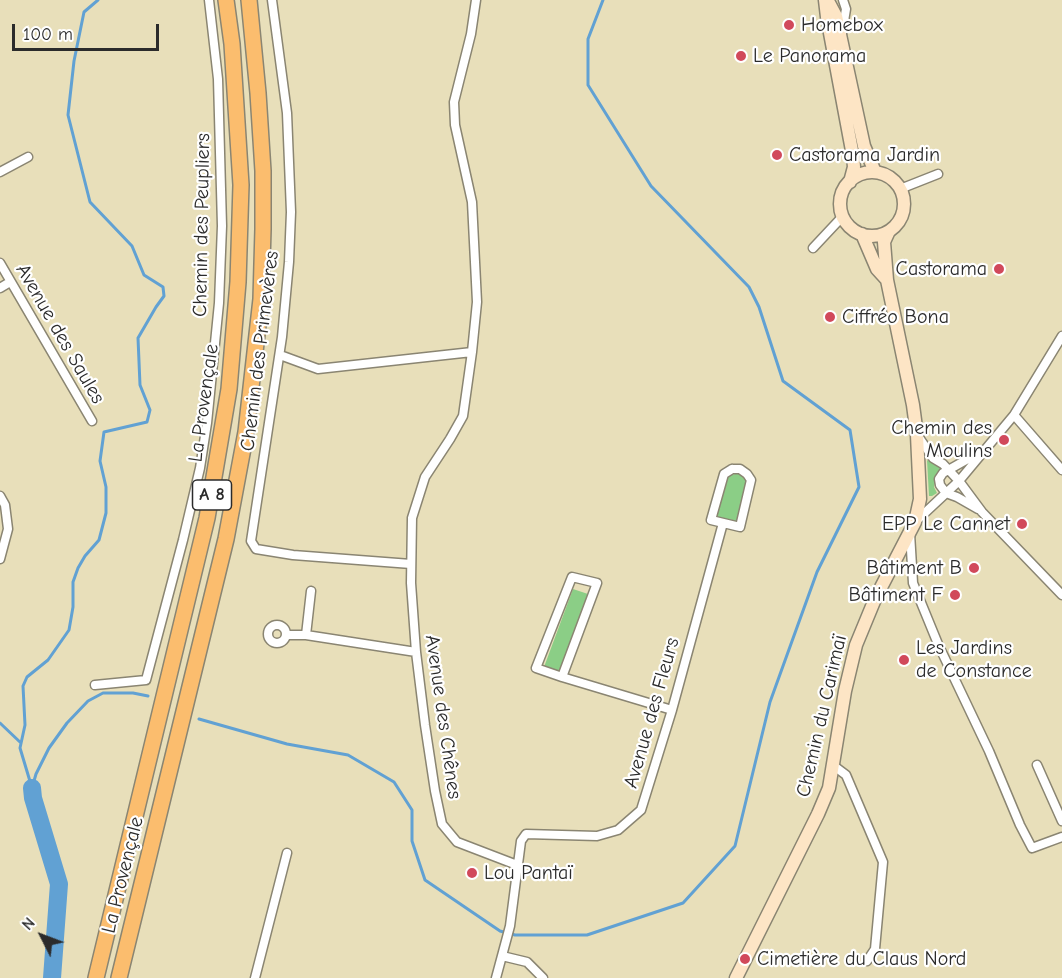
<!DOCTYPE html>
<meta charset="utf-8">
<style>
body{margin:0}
#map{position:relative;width:1062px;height:978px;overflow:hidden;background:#e8dfba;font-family:"Comic Neue",sans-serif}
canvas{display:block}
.north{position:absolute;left:12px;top:906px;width:60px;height:60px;-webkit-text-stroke:4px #fff;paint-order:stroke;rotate:312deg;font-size:16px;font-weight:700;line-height:24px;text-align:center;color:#2b2b2b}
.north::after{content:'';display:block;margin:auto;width:21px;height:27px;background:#2b2b2b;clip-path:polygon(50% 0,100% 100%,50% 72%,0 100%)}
.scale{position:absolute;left:12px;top:24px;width:147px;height:27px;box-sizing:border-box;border:3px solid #2b2b2b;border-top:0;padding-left:8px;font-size:18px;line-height:21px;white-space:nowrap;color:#2b2b2b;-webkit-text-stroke:4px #fff;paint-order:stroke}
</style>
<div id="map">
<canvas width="1062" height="978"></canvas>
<div class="north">N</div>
<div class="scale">100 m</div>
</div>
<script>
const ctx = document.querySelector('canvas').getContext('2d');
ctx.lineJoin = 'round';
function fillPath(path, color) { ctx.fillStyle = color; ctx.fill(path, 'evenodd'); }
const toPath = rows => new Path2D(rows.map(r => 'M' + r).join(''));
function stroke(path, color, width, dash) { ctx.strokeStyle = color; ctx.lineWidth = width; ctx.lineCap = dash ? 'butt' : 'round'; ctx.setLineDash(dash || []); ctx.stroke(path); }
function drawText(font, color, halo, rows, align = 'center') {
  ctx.font = font + ' "Comic Neue",sans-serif'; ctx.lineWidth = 4.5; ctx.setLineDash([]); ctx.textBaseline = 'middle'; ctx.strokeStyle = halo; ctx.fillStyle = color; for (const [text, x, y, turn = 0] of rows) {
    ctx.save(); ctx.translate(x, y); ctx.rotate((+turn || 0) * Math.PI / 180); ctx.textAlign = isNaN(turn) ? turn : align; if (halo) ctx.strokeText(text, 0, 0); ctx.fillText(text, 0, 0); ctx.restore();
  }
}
const green = toPath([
 [927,460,942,469,937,473,934,487,937,493,932,496,929,496],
 [735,474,741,474,746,479,747,486,737,523,716,517,728,476],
 [573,589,588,594,559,672,544,667]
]);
const stream = toPath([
 [199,719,287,744,348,755,394,782,412,810,412,841,425,880,500,931,515,935,587,935,683,903,735,846,770,702,817,572,859,487,850,430,783,381,759,307,749,287,651,186,588,85,588,39,603,0],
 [0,723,21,743],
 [32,788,20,748,25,725,23,686,27,677,48,660,69,630,73,607,73,582,78,568,85,556,99,540,106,513,106,487,100,461,104,432,147,422,150,410,140,385,138,338,156,307,164,296,163,287,144,275,132,246,90,202,68,115,74,61,84,12,98,0],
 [32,788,36,774,49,748,67,723,88,701,103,693,133,693,148,696]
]);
const river = toPath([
 [32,788,33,798,59,884,52,978]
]);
const minor = toPath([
 [272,0,287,113,291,212,289,262,282,337,251,541,256,549,293,555,411,564],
 [476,0,471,34,454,102,455,125,472,202,477,302,472,352,463,416,450,439,425,477,412,518,411,583,416,652,425,725,435,791,442,824,457,842,517,865],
 [842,33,846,9,843,0],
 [0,172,28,157],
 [900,189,938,174],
 [813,248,843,216],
 [0,263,92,421],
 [0,288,10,282],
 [280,355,318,369,472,352],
 [1014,415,1062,470],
 [918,436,933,458,943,464,959,481,982,512,1062,595],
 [732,469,740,469,747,474,751,480,740,527,711,520,724,474,732,469],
 [0,496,5,505,8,529,0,559],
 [978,509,957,497,946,493,940,485,939,479,943,473,982,451],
 [915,522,959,481,1014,415,1062,336],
 [910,533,913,583,938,644,989,751,1020,825,1032,848,1062,837],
 '268 634a9 9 0 1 1 18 0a9 9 0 1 1-18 0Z',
 [287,635,306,635,416,652],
 [306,635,311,591],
 [562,677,597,583,572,577,536,668,562,677,672,710],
 [95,685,146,680,183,540,200,468,207,423,219,303,222,226,218,79,209,0],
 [1037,765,1062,821],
 [834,766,846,775,883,862,875,949,867,961],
 [502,956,527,962,543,978],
 [255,978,287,853],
 [496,978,510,926,521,841,526,834,597,836,618,830,641,810,672,710,723,523]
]);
const secondary = toPath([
 [825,0,827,17,853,156,854,167,850,182],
 [828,1,836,16,864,146,875,172],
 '840 204a32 32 0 1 1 64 0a32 32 0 1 1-64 0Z',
 [862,234,877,269,887,280],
 [736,978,818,814,829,788,845,691,856,645,875,599,915,522,920,499,917,435,913,405,887,280,884,242,889,231]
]);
const motorway = toPath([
 [96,978,207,518,229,389,238,282,241,185,232,44,226,0],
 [119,978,226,539,246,432,261,299,263,229,263,171,258,93,249,0]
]);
const markers = [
 [789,25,6,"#d1495b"],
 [741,56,6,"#d1495b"],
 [777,155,6,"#d1495b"],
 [999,269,6,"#d1495b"],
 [830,317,6,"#d1495b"],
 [1004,440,6,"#d1495b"],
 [1022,524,6,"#d1495b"],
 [974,568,6,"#d1495b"],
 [955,595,6,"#d1495b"],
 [904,660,6,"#d1495b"],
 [472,873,6,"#d1495b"],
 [745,959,6,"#d1495b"]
];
const shields = [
 [212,495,39]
];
const shieldNames = [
 ["A 8",212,495]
];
const poiNames = [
 ["Homebox",801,25],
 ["Le Panorama",753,56],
 ["Castorama Jardin",789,155],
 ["Castorama",987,269,"right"],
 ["Ciffréo Bona",842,317],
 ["Chemin des",992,428,"right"],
 ["Moulins",992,451,"right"],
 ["EPP Le Cannet",1010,524,"right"],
 ["Bâtiment B",962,568,"right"],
 ["Bâtiment F",943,595,"right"],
 ["Les Jardins",916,648],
 ["de Constance",916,671],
 ["Lou Pantaï",484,873],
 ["Cimetière du Claus Nord",757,959]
];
const streetNames = [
 ["Chemin des Peupliers",202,225,-89],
 ["Avenue des Saules",60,334,60],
 ["Chemin des Primevères",260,351,-83],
 ["La Provençale",204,403,-82],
 ["Avenue des Fleurs",652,713,-74],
 ["Chemin du Carimaï",822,716,-77],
 ["Avenue des Chênes",443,717,82],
 ["La Provençale",123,875,-76]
];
fillPath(green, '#8bce86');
stroke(stream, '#61a1d3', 3);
stroke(river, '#61a1d3', 18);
stroke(minor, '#8a8572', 11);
stroke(secondary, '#8a8572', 15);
stroke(motorway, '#8a8572', 18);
stroke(minor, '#fff', 8);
stroke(secondary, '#fde5c5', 12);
stroke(motorway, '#fbbd6e', 15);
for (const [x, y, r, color] of markers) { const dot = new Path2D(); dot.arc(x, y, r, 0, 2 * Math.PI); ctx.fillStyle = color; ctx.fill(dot); stroke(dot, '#fff', 2); }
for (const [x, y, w] of shields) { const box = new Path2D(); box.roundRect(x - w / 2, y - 15, w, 30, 4.5); ctx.fillStyle = '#fff'; ctx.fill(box); stroke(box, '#2b2b2b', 1.5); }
drawText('bold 18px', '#2b2b2b', null, shieldNames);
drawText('20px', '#2b2b2b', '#fff', poiNames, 'left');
drawText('20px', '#2b2b2b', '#fff', streetNames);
</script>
